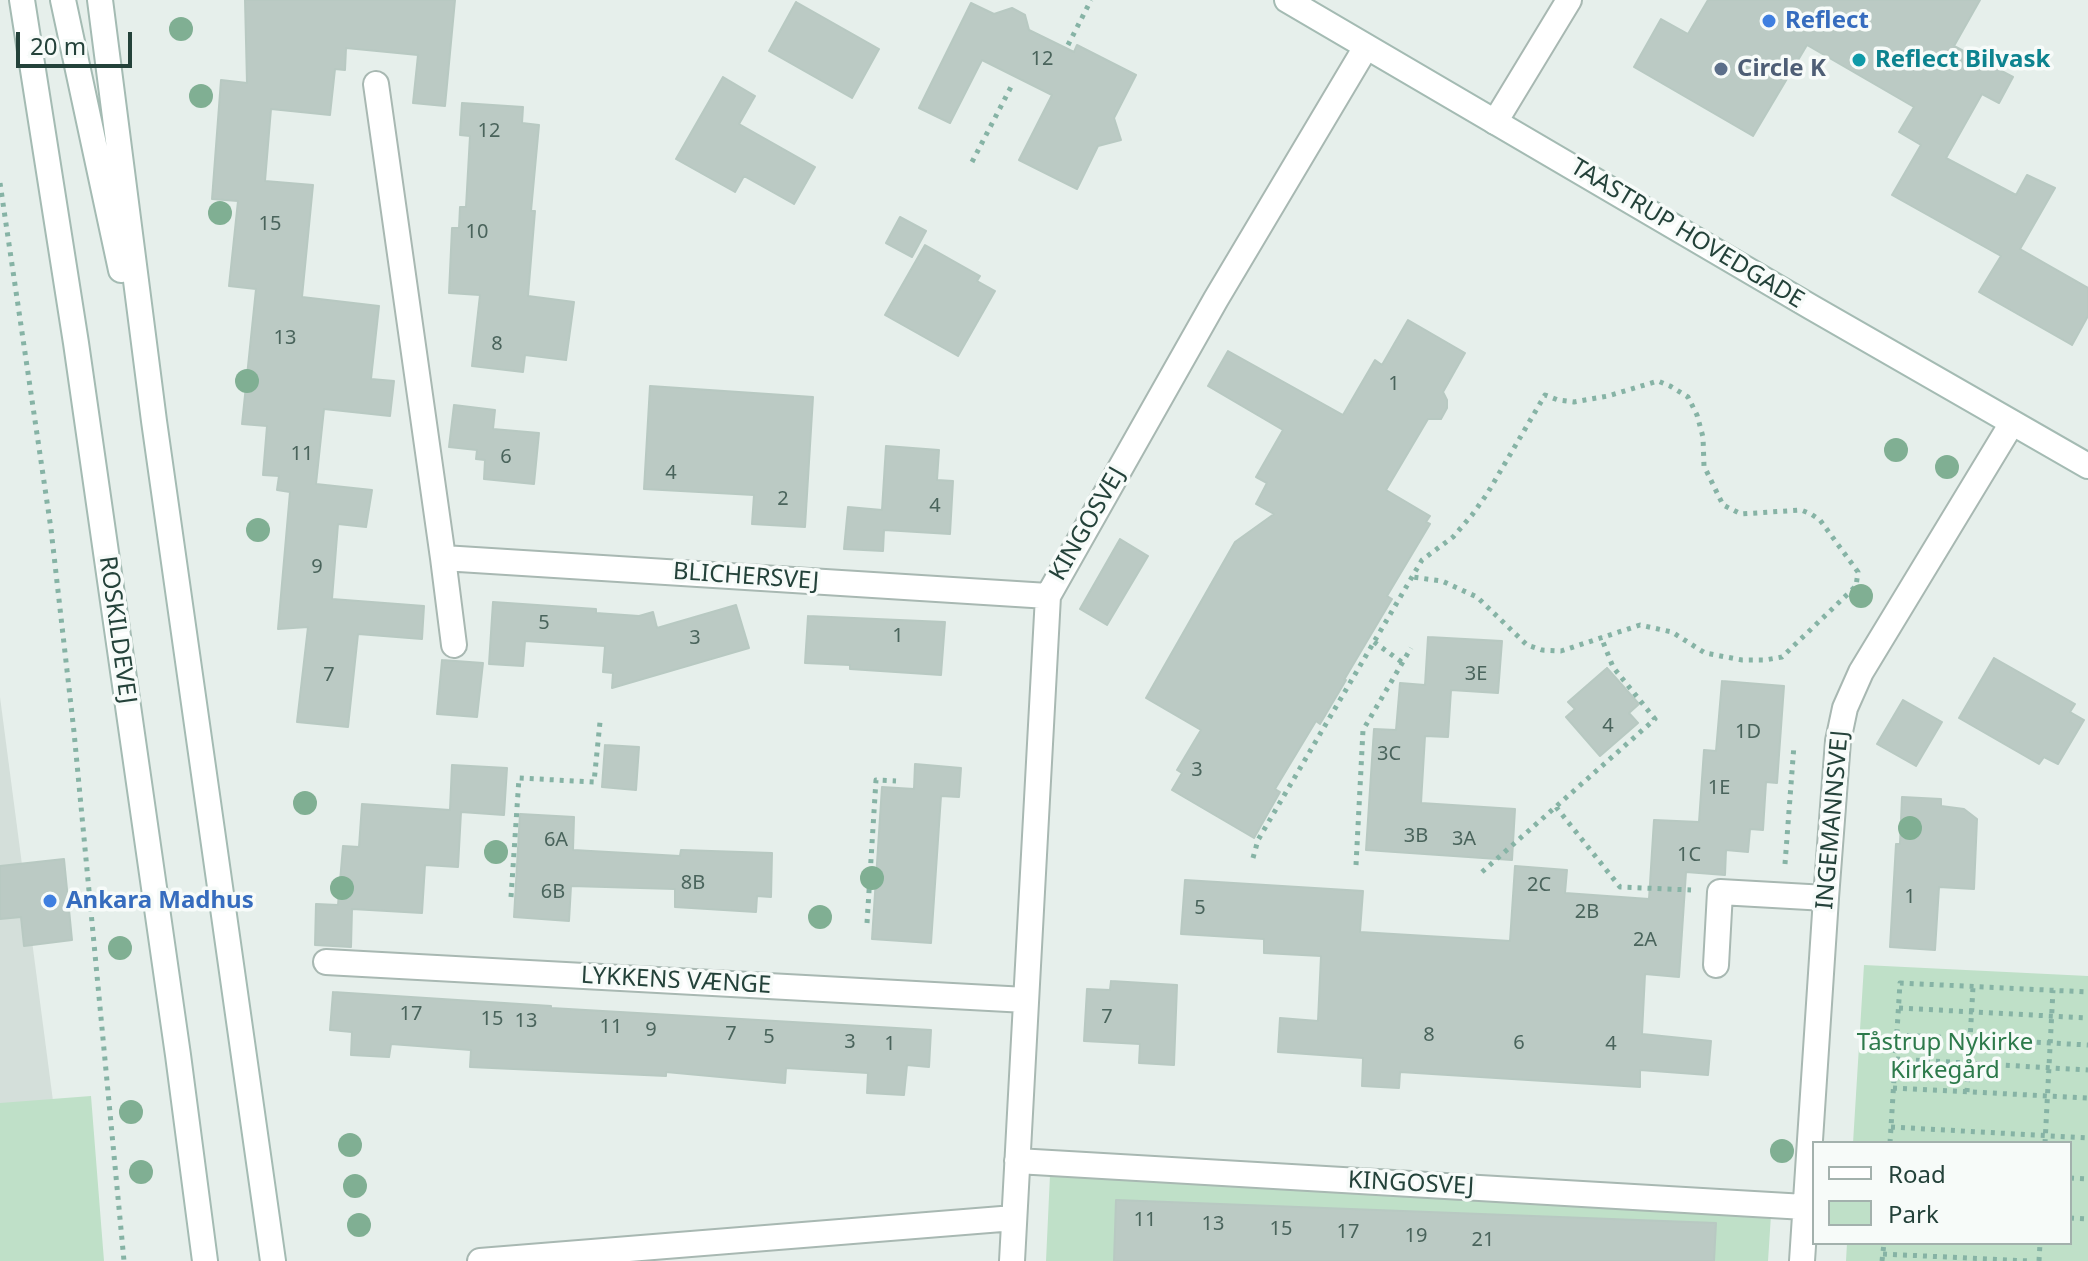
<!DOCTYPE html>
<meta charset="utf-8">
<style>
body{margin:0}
#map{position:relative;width:2088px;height:1261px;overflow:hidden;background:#e6efeb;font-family:"Noto Sans",sans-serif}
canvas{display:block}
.legend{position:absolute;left:1812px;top:1141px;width:260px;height:104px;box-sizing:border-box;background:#f7fbf9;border:2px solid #a3b1ad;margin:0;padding:10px 14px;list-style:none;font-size:24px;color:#24423a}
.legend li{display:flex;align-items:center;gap:16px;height:40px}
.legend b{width:40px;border:2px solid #a3b1ad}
.scale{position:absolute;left:16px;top:32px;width:116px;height:36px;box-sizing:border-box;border:4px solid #24423a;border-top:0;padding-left:10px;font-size:24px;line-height:28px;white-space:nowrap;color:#24423a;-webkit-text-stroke:6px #f7fbf9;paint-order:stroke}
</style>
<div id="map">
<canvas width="2088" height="1261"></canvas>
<ul class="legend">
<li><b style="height:10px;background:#fff"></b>Road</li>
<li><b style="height:22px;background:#bfe0c8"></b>Park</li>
</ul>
<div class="scale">20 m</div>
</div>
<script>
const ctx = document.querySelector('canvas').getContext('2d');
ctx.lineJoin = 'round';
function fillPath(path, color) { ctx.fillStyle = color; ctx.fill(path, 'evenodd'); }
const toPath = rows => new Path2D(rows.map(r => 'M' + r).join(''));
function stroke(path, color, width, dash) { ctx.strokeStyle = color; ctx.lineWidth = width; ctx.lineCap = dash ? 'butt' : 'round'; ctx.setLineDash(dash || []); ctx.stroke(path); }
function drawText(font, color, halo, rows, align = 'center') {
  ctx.font = font + ' "Noto Sans",sans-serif'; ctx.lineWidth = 7; ctx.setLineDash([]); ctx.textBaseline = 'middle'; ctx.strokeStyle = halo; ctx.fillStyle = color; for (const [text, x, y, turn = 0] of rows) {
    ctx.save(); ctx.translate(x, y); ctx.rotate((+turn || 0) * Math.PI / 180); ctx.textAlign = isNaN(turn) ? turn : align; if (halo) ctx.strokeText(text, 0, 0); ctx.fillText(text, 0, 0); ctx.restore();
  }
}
const built = toPath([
 [0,697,74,1261,0,1261]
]);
const green = toPath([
 [1864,965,2088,976,2088,1261,1846,1261,1847,1243,2070,1243,2070,1143,1853,1143],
 [91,1096,104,1261,0,1261,0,1103],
 [1050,1175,1771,1215,1768,1261,1046,1261]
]);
const building = toPath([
 [245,0,455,0,445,106,413,103,418,55,346,48,345,70,335,69,330,115,271,109,265,181,313,185,302,297,379,306,371,379,394,381,390,416,324,409,316,484,372,490,366,527,338,524,332,599,424,606,422,639,358,634,348,727,297,722,308,627,278,629,290,492,277,490,279,476,263,475,267,426,242,424,256,289,229,286,238,201,212,199,221,80,247,83,245,0],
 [1708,0,1980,0,1954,46,2013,77,1999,103,1982,94,1946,158,2016,195,2027,175,2055,188,2020,249,2088,288,2088,316,2072,345,1979,292,2001,256,1892,195,1921,145,1899,132,1914,107,1807,45,1753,136,1634,67,1661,19,1688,34,1708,0],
 [796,2,879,49,852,98,769,51,796,2],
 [971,3,994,14,1012,8,1025,15,1029,30,1074,52,1077,45,1136,75,1114,118,1121,140,1098,146,1077,189,1019,160,1052,95,982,60,950,123,919,108,971,3],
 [723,77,755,96,739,124,815,167,794,204,744,176,735,192,676,159,723,77],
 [462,103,523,107,522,123,539,125,531,211,535,211,528,296,574,302,566,360,525,355,523,372,472,366,480,295,449,293,452,228,459,228,460,207,466,207,470,136,460,135,462,103],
 [900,217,926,231,912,257,886,243,900,217],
 [925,245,980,276,977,281,995,291,958,356,885,315,925,245],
 [1408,320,1465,353,1443,392,1447,400,1447,408,1441,419,1428,419,1386,490,1430,516,1426,522,1430,524,1387,596,1392,599,1344,680,1346,680,1320,724,1316,721,1275,789,1280,792,1254,838,1172,790,1182,773,1177,770,1201,730,1146,698,1235,542,1274,514,1256,504,1267,483,1256,477,1283,430,1208,386,1228,351,1343,415,1375,360,1382,365,1408,320],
 [650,386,813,397,805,527,752,524,754,495,644,489,650,386],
 [454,405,495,410,493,429,539,433,534,484,484,479,485,460,476,459,477,450,449,447,454,405],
 [886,446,939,450,937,480,953,481,950,534,884,530,883,551,844,549,848,507,882,510,886,446],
 [1120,539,1148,556,1107,625,1080,609,1120,539],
 [493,602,596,609,596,613,639,616,653,612,657,628,736,605,749,648,612,688,613,673,603,672,605,646,525,641,523,666,489,664,493,602],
 [808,616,945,622,941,675,850,669,850,665,805,663,808,616],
 [1428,637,1502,641,1498,693,1451,690,1448,737,1425,736,1421,803,1515,809,1512,860,1366,850,1374,729,1396,730,1400,683,1425,685,1428,637],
 [1994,658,2075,704,2070,712,2084,720,2058,764,2044,757,2039,764,1959,718,1994,658],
 [442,660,483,663,477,717,437,714,442,660],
 [1607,668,1639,704,1629,713,1638,723,1600,756,1566,717,1575,709,1568,702,1607,668],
 [1722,681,1784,686,1777,783,1766,782,1763,830,1750,829,1748,852,1726,850,1725,875,1686,872,1679,977,1645,974,1642,1034,1711,1041,1708,1075,1640,1070,1640,1087,1400,1072,1399,1088,1362,1086,1363,1058,1278,1052,1280,1018,1318,1021,1321,956,1264,953,1264,939,1181,934,1185,880,1363,891,1360,932,1510,941,1515,866,1567,870,1565,893,1649,899,1654,820,1699,822,1704,750,1716,751,1722,681],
 [1903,700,1942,722,1916,766,1877,744,1903,700],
 [605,745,639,747,636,790,602,787,605,745],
 [915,764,961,768,959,797,941,796,931,943,872,939,882,787,914,789,915,764],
 [452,765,507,768,504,815,461,812,458,867,425,865,422,913,352,909,351,947,315,945,316,904,338,905,343,846,359,847,362,804,450,810,452,765],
 [1902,797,1941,799,1941,806,1964,809,1977,819,1974,889,1939,887,1935,950,1890,947,1896,844,1900,844,1902,797],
 [520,814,574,817,573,850,680,856,681,850,772,853,771,897,757,896,756,912,675,907,675,889,571,886,569,921,514,917,520,814],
 [64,859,72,940,24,946,21,917,0,919,0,866,64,859],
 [1111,981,1177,985,1174,1065,1139,1063,1140,1044,1084,1041,1087,989,1110,990,1111,981],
 [333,992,551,1006,551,1008,931,1030,929,1067,907,1065,904,1095,867,1093,868,1073,786,1068,785,1083,666,1072,666,1076,470,1067,471,1050,391,1044,389,1057,351,1055,352,1032,330,1030,333,992],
 [1116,1200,1716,1223,1714,1261,1114,1261,1116,1200]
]);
const path = toPath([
 [1068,45,1091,0],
 [972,162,1012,85],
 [0,183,51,529,74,732,124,1261],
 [1374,642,1403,663],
 [1556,807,1620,887,1691,890],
 [1253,858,1258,840,1412,577,1422,560,1453,537,1472,515,1487,494,1545,395,1558,400,1574,402,1608,396,1658,381,1670,386,1688,397,1697,415,1703,437,1704,466,1723,505,1741,514,1801,510,1811,514,1820,520,1858,572,1856,586,1830,611,1782,657,1765,660,1742,660,1705,653,1672,632,1640,625,1561,651,1542,650,1527,645,1477,597,1442,581,1412,577],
 [1785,864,1794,745],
 [1356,865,1363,730,1411,648],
 [1482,872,1655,719,1613,667,1601,637],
 [511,897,519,778,594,782,600,722],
 [867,923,876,780,896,781],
 [1899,1008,2088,1018],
 [1897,1035,2088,1045],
 [1896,1059,2088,1070],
 [1893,1088,2088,1098],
 [1967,1092,1973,987],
 [1891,1127,2088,1138],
 [1890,1143,1900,983,2088,992],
 [2045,1143,2053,990],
 [2070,1178,2088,1179],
 [2070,1218,2088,1219],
 [1883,1254,2030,1261],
 [1882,1261,1884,1243],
 [2039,1261,2040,1243]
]);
const street = toPath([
 [376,84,443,558,1048,596],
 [1495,122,1569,0],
 [443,558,454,645],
 [326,962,1026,1000],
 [1716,965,1720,892,1826,898],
 [1017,1161,1805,1207],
 [480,1261,1014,1218],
 [1012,1261,1048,596,1216,299,1366,47],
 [1802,1261,1826,898,1838,741,1845,708,1861,672,2012,423]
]);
const secondary = toPath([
 [22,0,76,343,178,1055,205,1261],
 [63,0,121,270],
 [100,0,154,421,273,1261],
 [1287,0,1811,307,2088,466]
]);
const trees = [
 [181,29],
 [201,96],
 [220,213],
 [247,381],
 [1896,450],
 [1947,467],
 [258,530],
 [1861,596],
 [305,803],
 [1910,828],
 [496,852],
 [872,878],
 [342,888],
 [820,917],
 [120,948],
 [131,1112],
 [350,1145],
 [1782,1151],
 [141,1172],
 [355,1186],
 [359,1225]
];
const markers = [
 [1769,21,8,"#3f7fe0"],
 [1859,60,8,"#0f9aa8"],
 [1721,69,8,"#5c6f8a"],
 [50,901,8,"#3f7fe0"]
];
const numberNames = [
 ["12",1042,59],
 ["12",489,131],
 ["15",270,224],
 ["10",477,232],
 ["13",285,338],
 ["8",497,344],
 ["1",1394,384],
 ["11",302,454],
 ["6",506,457],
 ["4",671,473],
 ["2",783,499],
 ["4",935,506],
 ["9",317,567],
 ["5",544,623],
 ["1",898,636],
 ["3",695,638],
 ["3E",1476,674],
 ["7",329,675],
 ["4",1608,726],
 ["1D",1748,732],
 ["3C",1389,754],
 ["3",1197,770],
 ["1E",1719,788],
 ["3B",1416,836],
 ["3A",1464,839],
 ["6A",556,840],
 ["1C",1689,855],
 ["8B",693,883],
 ["2C",1539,885],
 ["6B",553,892],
 ["1",1910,897],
 ["5",1200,908],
 ["2B",1587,912],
 ["2A",1645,940],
 ["17",411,1014],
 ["7",1107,1017],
 ["15",492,1019],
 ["13",526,1021],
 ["11",611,1027],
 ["9",651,1030],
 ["7",731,1034],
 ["8",1429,1035],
 ["5",769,1037],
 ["3",850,1042],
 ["6",1519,1043],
 ["1",890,1044],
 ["4",1611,1044],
 ["11",1145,1220],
 ["13",1213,1224],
 ["15",1281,1229],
 ["17",1348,1232],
 ["19",1416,1236],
 ["21",1483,1240]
];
const shopNames = [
 ["Reflect",1785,21],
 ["Ankara Madhus",66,901]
];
const cultureNames = [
 ["Reflect Bilvask",1875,60]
];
const serviceNames = [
 ["Circle K",1737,69]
];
const streetNames = [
 ["TAASTRUP HOVEDGADE",1687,234,31],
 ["KINGOSVEJ",1088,524,-60],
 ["BLICHERSVEJ",746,577,4],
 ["ROSKILDEVEJ",117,630,82],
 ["INGEMANNSVEJ",1833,820,-85],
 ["LYKKENS VÆNGE",676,981,3],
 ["KINGOSVEJ",1411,1184,3]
];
const parkNames = [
 ["Tåstrup Nykirke",1945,1043],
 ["Kirkegård",1945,1071]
];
fillPath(built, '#d4dfda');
fillPath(green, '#bfe0c8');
fillPath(building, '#bbcac4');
stroke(building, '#b8c9c2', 2);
stroke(street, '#a8b8b2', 28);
stroke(secondary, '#a4bbb3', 28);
stroke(path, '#86b3a5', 5, [4, 6]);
stroke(street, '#fff', 24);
stroke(secondary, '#fff', 24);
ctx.fillStyle = '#80af93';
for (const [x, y] of trees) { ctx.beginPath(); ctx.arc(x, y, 12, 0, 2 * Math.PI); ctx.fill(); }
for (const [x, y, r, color] of markers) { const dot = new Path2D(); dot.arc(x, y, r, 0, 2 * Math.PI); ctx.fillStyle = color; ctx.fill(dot); stroke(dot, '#f7fbf9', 3); }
drawText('20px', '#4a645c', null, numberNames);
drawText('bold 24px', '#366cbe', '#f7fbf9', shopNames, 'left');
drawText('bold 24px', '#0d838f', '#f7fbf9', cultureNames, 'left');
drawText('bold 24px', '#4e5e75', '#f7fbf9', serviceNames, 'left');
drawText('24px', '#24423a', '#f7fbf9', streetNames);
drawText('24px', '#2d7a4b', '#f7fbf9', parkNames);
</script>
